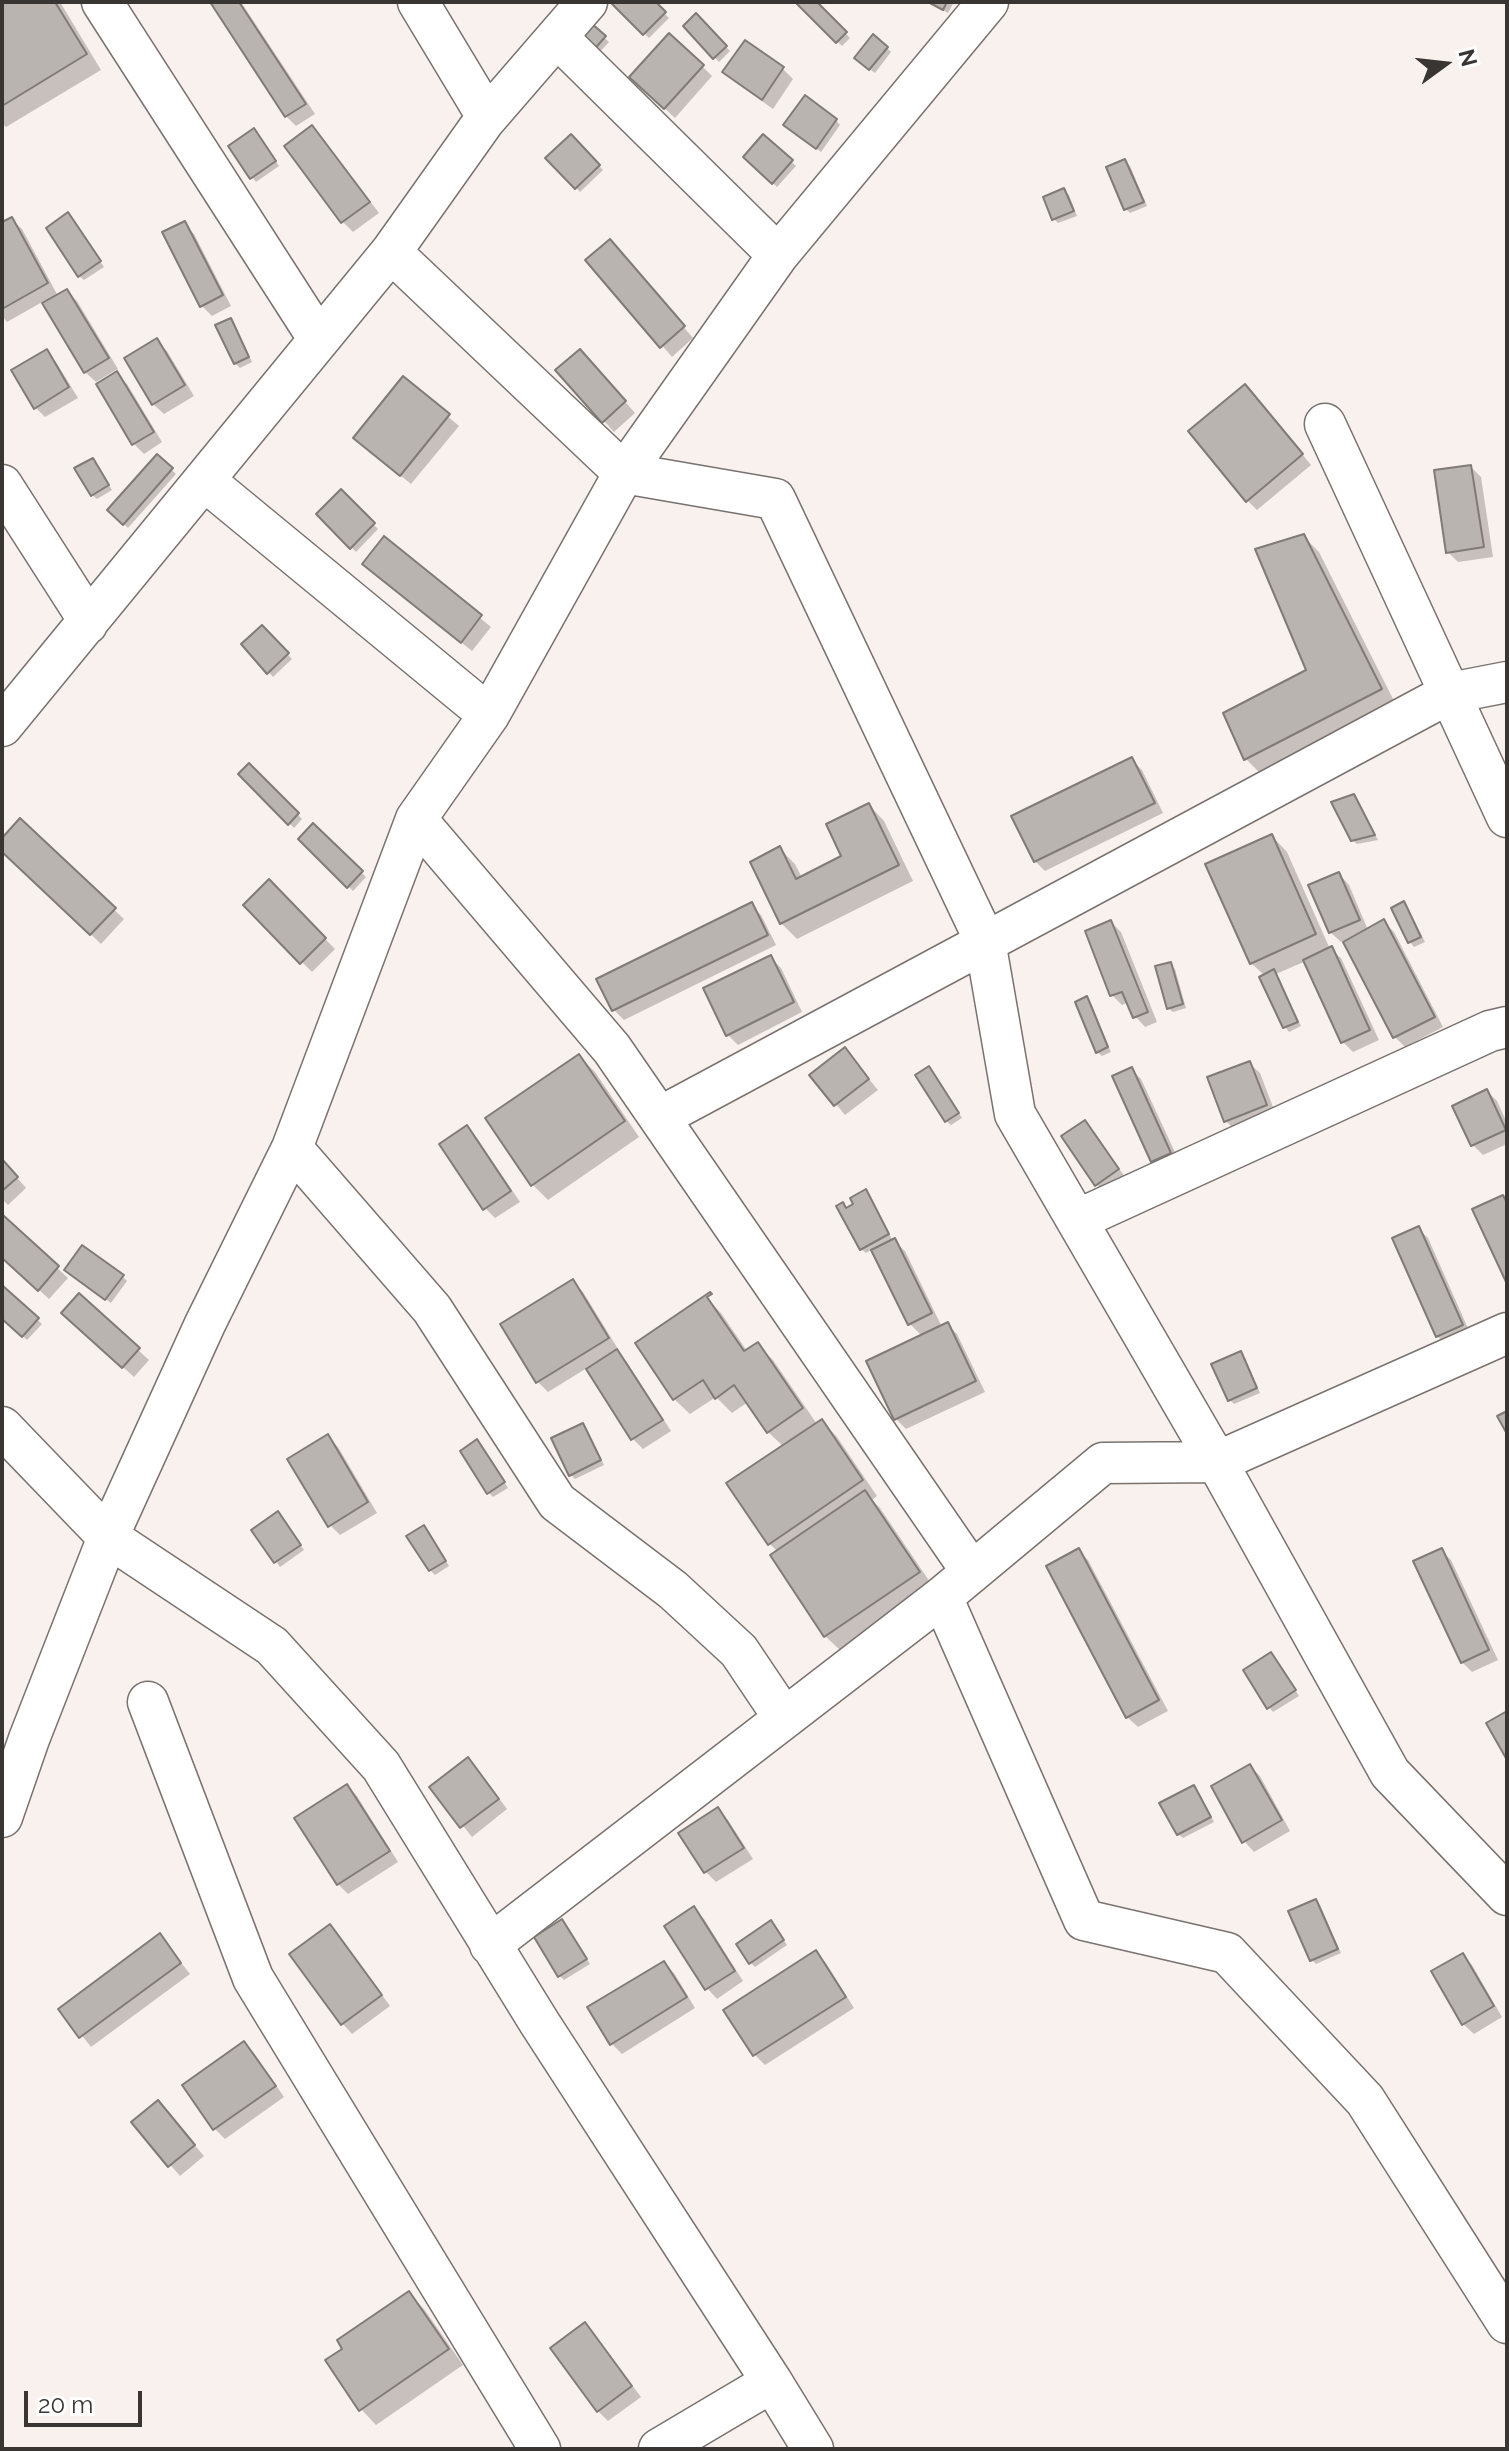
<!DOCTYPE html>
<style>
body{margin:0}
#map{position:relative;width:1509px;height:2451px;overflow:hidden;background:#f9f1ed;font-family:Raleway,sans-serif}
canvas{display:block}
.frame{position:absolute;inset:0;border:4px solid #383533;pointer-events:none}
.north{position:absolute;left:1405px;top:24px;width:80px;height:80px;-webkit-text-stroke:6px #fff;paint-order:stroke;rotate:75deg;font-size:22px;font-weight:700;line-height:32px;text-align:center;color:#383533}
.north::after{content:'';display:block;margin:auto;width:28px;height:36px;background:#383533;clip-path:polygon(50% 0,100% 100%,50% 72%,0 100%)}
.scale{position:absolute;left:24px;top:2391px;width:118px;height:36px;box-sizing:border-box;border:4px solid #383533;border-top:0;padding-left:10px;font-size:24px;line-height:28px;white-space:nowrap;color:#383533;-webkit-text-stroke:6px #fff;paint-order:stroke}
</style>
<div id="map">
<canvas width="1509" height="2451"></canvas>
<div class="frame"></div>
<div class="north">N</div>
<div class="scale">20 m</div>
</div>
<script>
const ctx = document.querySelector('canvas').getContext('2d');
ctx.lineJoin = 'round';
function fillPath(path, color) { ctx.fillStyle = color; ctx.fill(path, 'evenodd'); }
const toPath = rows => new Path2D(rows.map(r => 'M' + r).join(''));
function stroke(path, color, width, dash) { ctx.strokeStyle = color; ctx.lineWidth = width; ctx.lineCap = dash ? 'butt' : 'round'; ctx.setLineDash(dash || []); ctx.stroke(path); }
const shadow = toPath([
 [2,2,60,2,101,70,6,127,2,123],
 [212,2,241,2,315,114,296,126,286,116],
 [617,2,653,2,669,18,649,38,615,4],
 [797,2,814,2,850,38,842,46],
 [928,2,954,2,948,13],
 [696,16,730,51,719,62,685,26],
 [591,26,609,42,596,56],
 [745,43,783,69,793,79,773,109,735,82,725,72],
 [887,48,891,52,875,73,861,63],
 [702,66,712,76,675,118,642,87],
 [836,120,840,125,821,152,790,129],
 [312,128,322,138,379,213,353,232,343,222,287,146],
 [258,135,279,166,256,182,252,177],
 [570,136,603,170,580,192,548,158],
 [763,137,796,166,777,187,745,157],
 [1125,161,1130,166,1147,206,1130,213,1126,209],
 [1064,190,1069,195,1077,216,1058,223,1054,219],
 [11,219,22,229,58,296,67,291,77,301,118,369,114,371,127,384,162,442,144,454,134,444,114,371,96,382,85,372,44,301,7,322,2,316,2,224],
 [73,219,104,267,84,280,79,276],
 [184,224,194,234,231,306,212,316,202,306,165,233],
 [620,252,693,338,672,357,588,260],
 [230,320,235,325,252,362,240,368,235,363],
 [156,341,167,351,194,396,164,414,153,404],
 [46,352,56,362,78,398,45,417,35,407],
 [590,361,635,413,614,432,558,370],
 [404,379,459,426,411,484,366,448],
 [1255,397,1311,465,1257,510,1247,500],
 [158,457,176,474,128,528,109,510],
 [97,465,112,490,97,499,92,495],
 [1471,467,1481,477,1493,557,1458,562,1448,552],
 [341,492,378,529,356,552,319,514],
 [1303,536,1319,552,1396,705,1261,774,1246,759,1308,671],
 [384,539,491,627,472,651,375,574],
 [262,628,292,659,273,677,244,645],
 [1132,760,1142,770,1163,813,1045,871,1035,861],
 [249,766,302,819,294,828,241,774],
 [1354,796,1358,801,1378,840,1357,844,1352,840],
 [869,805,884,821,913,881,797,939,781,923,780,849,795,864,802,878,844,857],
 [20,821,124,919,101,944,2,849,2,841],
 [313,826,366,877,353,891,301,839],
 [1272,836,1287,852,1330,949,1341,958,1379,1040,1353,1052,1343,1042,1306,961,1276,974,1301,1026,1289,1032,1285,1027,1265,976,1251,963],
 [1339,874,1349,885,1368,930,1384,922,1394,932,1443,1027,1405,1047,1395,1037,1345,940,1341,942,1330,932],
 [269,882,335,949,312,972,245,905],
 [1403,903,1408,908,1425,942,1414,947,1410,942],
 [751,905,761,915,776,945,624,1020,614,1010],
 [1111,922,1121,932,1157,1022,1145,1027,1135,1016,1129,1002,1122,1005,1112,995],
 [771,958,781,968,802,1012,738,1045,728,1035],
 [1170,964,1175,969,1186,1008,1173,1012,1168,1008],
 [1086,999,1091,1003,1111,1052,1102,1056,1097,1052],
 [845,1050,878,1090,845,1115,812,1075],
 [579,1056,595,1072,639,1137,548,1200,532,1184],
 [1249,1063,1260,1073,1276,1115,1236,1131,1226,1121],
 [929,1068,962,1118,951,1125,946,1121],
 [1131,1069,1141,1079,1180,1163,1163,1171,1153,1161],
 [1487,1091,1497,1101,1507,1123,1507,1144,1483,1155,1473,1145,1454,1106],
 [1085,1123,1095,1133,1127,1180,1107,1195,1097,1185],
 [467,1127,477,1138,520,1202,495,1218,485,1208],
 [2,1160,26,1188,8,1205,2,1199],
 [870,1196,893,1241,905,1251,942,1327,947,1324,957,1334,985,1392,906,1429,896,1419,869,1362,922,1336,910,1324,873,1249,866,1253,861,1249,847,1209],
 [4,1219,68,1278,49,1299,2,1256,2,1221],
 [1418,1228,1428,1238,1471,1335,1448,1346,1437,1336],
 [71,1274,122,1276,127,1281,111,1303],
 [573,1282,583,1292,618,1349,616,1350,627,1362,671,1431,643,1449,633,1439,587,1368,548,1392,538,1382,503,1325],
 [4,1289,42,1324,27,1340,2,1317],
 [79,1296,149,1360,134,1377,74,1323],
 [705,1297,721,1313,747,1351,757,1344,773,1360,817,1424,822,1421,837,1437,877,1496,872,1500,880,1508,934,1588,841,1651,825,1636,778,1552,769,1543,784,1447,768,1432,748,1402,732,1413,716,1397,690,1414,674,1399],
 [1240,1354,1245,1358,1260,1393,1234,1404,1230,1400],
 [582,1425,587,1430,604,1465,575,1479,571,1475],
 [328,1437,338,1447,377,1513,340,1535,330,1525],
 [482,1446,508,1488,493,1497,489,1493],
 [282,1518,304,1550,280,1567,254,1531],
 [428,1532,449,1566,435,1575,430,1570],
 [1078,1550,1088,1560,1168,1711,1138,1727,1127,1717],
 [1441,1550,1451,1560,1498,1660,1472,1672,1462,1662],
 [1275,1659,1299,1696,1273,1712,1269,1707],
 [1250,1766,1260,1776,1290,1831,1254,1852,1244,1841],
 [478,1770,507,1809,472,1837,432,1787],
 [347,1786,357,1796,398,1862,348,1894,338,1884],
 [1198,1792,1214,1822,1183,1838,1178,1834],
 [718,1810,728,1820,753,1859,716,1882,706,1872,681,1833],
 [1316,1901,1320,1905,1341,1953,1316,1964,1312,1960],
 [694,1909,704,1919,743,1981,717,1999,707,1988],
 [330,1926,340,1936,390,2006,352,2034,342,2023],
 [566,1926,590,1964,564,1980,560,1976],
 [775,1927,787,1945,755,1967,750,1962],
 [160,1936,190,1974,91,2047,61,2009],
 [816,1953,826,1963,854,2008,765,2065,755,2055],
 [1462,1955,1472,1965,1502,2017,1474,2034,1463,2024],
 [664,1963,674,1973,695,2008,622,2054,612,2044],
 [244,2043,254,2053,284,2097,225,2139,215,2129,184,2085],
 [167,2113,204,2156,180,2176,134,2123],
 [409,2294,424,2309,463,2365,376,2425,361,2409,345,2349],
 [584,2325,594,2335,641,2397,608,2421,598,2411]
]);
const building = toPath([
 [2,2,55,2,87,54,2,106,2,2],
 [210,2,239,2,306,104,285,117,210,2],
 [614,2,656,2,666,12,643,35,612,4,614,2],
 [795,2,817,2,847,32,836,43,795,2],
 [928,2,947,2,943,10,928,2],
 [696,13,727,46,713,59,683,26,696,13],
 [591,23,606,36,591,53,576,41,591,23],
 [669,33,704,65,664,109,629,77,669,33],
 [873,34,888,47,869,70,854,58,873,34],
 [745,40,784,67,762,100,722,72,745,40],
 [805,95,837,119,816,149,783,125,805,95],
 [312,125,370,202,341,223,284,146,312,125],
 [254,128,276,161,250,179,228,146,254,128],
 [571,134,600,165,575,189,545,158,571,134],
 [763,134,793,160,772,184,743,157,763,134],
 [1125,159,1144,202,1124,210,1106,167,1125,159],
 [1064,188,1074,211,1052,220,1043,197,1064,188],
 [68,212,101,261,78,277,46,228,68,212],
 [12,217,48,283,2,309,2,222,12,217],
 [185,221,223,295,200,307,162,232,185,221],
 [610,239,685,326,660,348,585,260,610,239],
 [67,289,109,358,84,373,42,303,67,289],
 [231,318,249,357,234,364,215,325,231,318],
 [157,338,185,385,152,405,124,358,157,338],
 [47,349,69,387,34,409,11,370,47,349],
 [580,349,626,401,602,423,555,370,580,349],
 [117,371,154,432,132,445,96,384,117,371],
 [403,376,450,414,400,476,353,438,403,376],
 [1245,384,1303,454,1246,502,1188,431,1245,384],
 [157,454,173,468,123,525,107,510,157,454],
 [93,458,109,485,91,496,74,468,93,458],
 [1471,465,1484,547,1446,553,1434,470,1471,465],
 [341,489,375,523,350,549,316,514,341,489],
 [1304,534,1382,689,1244,760,1223,713,1306,670,1255,549,1304,534],
 [384,536,482,615,461,643,362,564,384,536],
 [262,625,289,653,267,674,241,644,262,625],
 [1132,757,1155,803,1034,862,1011,816,1132,757],
 [249,763,299,813,288,825,238,774,249,763],
 [1354,794,1375,835,1351,841,1331,802,1354,794],
 [869,803,899,865,780,924,750,862,780,846,796,879,841,856,826,824,869,803],
 [20,818,116,908,90,935,2,852,2,838,20,818],
 [313,823,363,871,347,888,298,839,313,823],
 [1272,834,1316,934,1250,964,1205,864,1272,834],
 [1339,872,1360,920,1329,933,1308,885,1339,872],
 [269,879,326,938,300,964,243,905,269,879],
 [1404,901,1421,937,1408,943,1391,908,1404,901],
 [752,902,768,935,612,1011,596,979,752,902],
 [1384,919,1435,1017,1393,1038,1343,942,1384,919],
 [1111,920,1148,1012,1133,1018,1122,992,1110,996,1085,931,1111,920],
 [1332,946,1370,1030,1341,1043,1303,960,1332,946],
 [771,955,794,1002,726,1036,703,988,771,955],
 [1171,962,1183,1004,1167,1009,1155,966,1171,962],
 [1274,969,1298,1022,1283,1028,1259,977,1274,969],
 [1087,996,1108,1047,1096,1053,1075,1002,1087,996],
 [845,1047,869,1079,834,1106,809,1075,845,1047],
 [579,1054,625,1121,531,1186,485,1118,579,1054],
 [1250,1061,1267,1105,1224,1122,1207,1077,1250,1061],
 [929,1066,959,1113,945,1122,915,1075,929,1066],
 [1132,1067,1171,1153,1151,1162,1112,1076,1132,1067],
 [1487,1089,1506,1130,1471,1146,1452,1106,1487,1089],
 [1085,1120,1119,1169,1095,1186,1061,1136,1085,1120],
 [467,1125,511,1191,483,1210,439,1144,467,1125],
 [2,1159,18,1177,2,1191,2,1159],
 [866,1189,889,1234,860,1250,836,1206,843,1202,846,1208,853,1204,850,1198,866,1189],
 [1503,1195,1507,1203,1507,1284,1472,1209,1503,1195],
 [4,1216,59,1266,38,1291,2,1258,2,1218,4,1216],
 [1419,1226,1463,1325,1436,1337,1392,1238,1419,1226],
 [895,1238,932,1313,908,1325,871,1250,895,1238],
 [82,1245,124,1275,105,1300,64,1270,82,1245],
 [573,1279,609,1338,536,1383,500,1324,573,1279],
 [3,1286,39,1318,22,1337,2,1319,3,1286],
 [710,1292,712,1294,707,1297,744,1351,758,1342,803,1408,767,1433,734,1385,715,1399,703,1380,673,1400,635,1343,710,1292],
 [79,1293,140,1348,122,1368,61,1313,79,1293],
 [948,1322,976,1381,894,1420,866,1361,948,1322],
 [617,1349,663,1420,631,1440,586,1369,617,1349],
 [1241,1351,1257,1388,1228,1401,1211,1364,1241,1351],
 [1507,1411,1507,1434,1497,1416,1507,1411],
 [822,1419,863,1480,768,1545,726,1483,822,1419],
 [583,1423,601,1460,569,1476,551,1438,583,1423],
 [328,1434,368,1502,328,1527,287,1459,328,1434],
 [477,1439,505,1482,487,1494,460,1451,477,1439],
 [865,1490,920,1572,824,1637,770,1555,865,1490],
 [278,1511,301,1545,274,1563,251,1530,278,1511],
 [424,1525,446,1561,429,1571,406,1536,424,1525],
 [1079,1548,1159,1700,1126,1718,1046,1566,1079,1548],
 [1442,1548,1489,1650,1461,1663,1413,1561,1442,1548],
 [1271,1652,1296,1690,1267,1709,1243,1670,1271,1652],
 [1507,1711,1507,1760,1486,1723,1507,1711],
 [468,1757,499,1799,460,1828,429,1787,468,1757],
 [1250,1764,1282,1820,1242,1843,1211,1786,1250,1764],
 [347,1784,390,1851,337,1885,294,1818,347,1784],
 [1194,1785,1211,1817,1177,1835,1159,1803,1194,1785],
 [718,1807,744,1848,704,1873,678,1833,718,1807],
 [1316,1899,1338,1949,1310,1961,1288,1911,1316,1899],
 [694,1906,735,1971,705,1990,664,1926,694,1906],
 [562,1919,587,1959,558,1977,534,1937,562,1919],
 [771,1920,784,1940,749,1964,736,1944,771,1920],
 [330,1924,382,1995,341,2025,289,1954,330,1924],
 [160,1933,181,1963,79,2038,58,2009,160,1933],
 [816,1950,846,1997,753,2056,723,2010,816,1950],
 [1463,1953,1494,2006,1462,2025,1431,1971,1463,1953],
 [664,1961,687,1997,610,2045,587,2007,664,1961],
 [244,2041,276,2086,213,2130,182,2085,244,2041],
 [158,2100,195,2145,168,2167,131,2122,158,2100],
 [409,2291,449,2349,359,2411,325,2360,342,2349,337,2340,409,2291],
 [585,2322,632,2386,597,2412,550,2348,585,2322]
]);
const minor = toPath([
 [102,2,318,338],
 [418,2,483,110,484,121],
 [557,37,778,255],
 [391,252,624,473,775,499,985,941,1015,1114,1217,1462,1390,1773,1507,1895],
 [1325,424,1507,817],
 [205,481,489,715],
 [2,485,84,613,87,624],
 [2,726,391,252,484,121,587,2],
 [416,819,612,1049,972,1572],
 [660,1117,1450,693,1507,682],
 [292,1148,432,1309,557,1502,673,1590,739,1651,784,1718],
 [1077,1220,1490,1031,1507,1027],
 [2,1427,108,1537,272,1646,381,1766,539,2022,772,2382,813,2449],
 [942,1597,1084,1920,1227,1953,1365,2100,1507,2323],
 [148,1702,253,1978,540,2449],
 [2,1817,29,1739,108,1537,205,1324,292,1148,416,819,489,715,624,473,778,255,988,2],
 [490,1945,942,1597,1103,1463,1217,1462,1507,1333],
 [659,2449,772,2382]
]);
fillPath(shadow, '#0003');
fillPath(building, '#b9b4af');
stroke(building, '#807b76', 2);
stroke(minor, '#79726f', 43);
stroke(minor, '#fff', 40);
</script>
